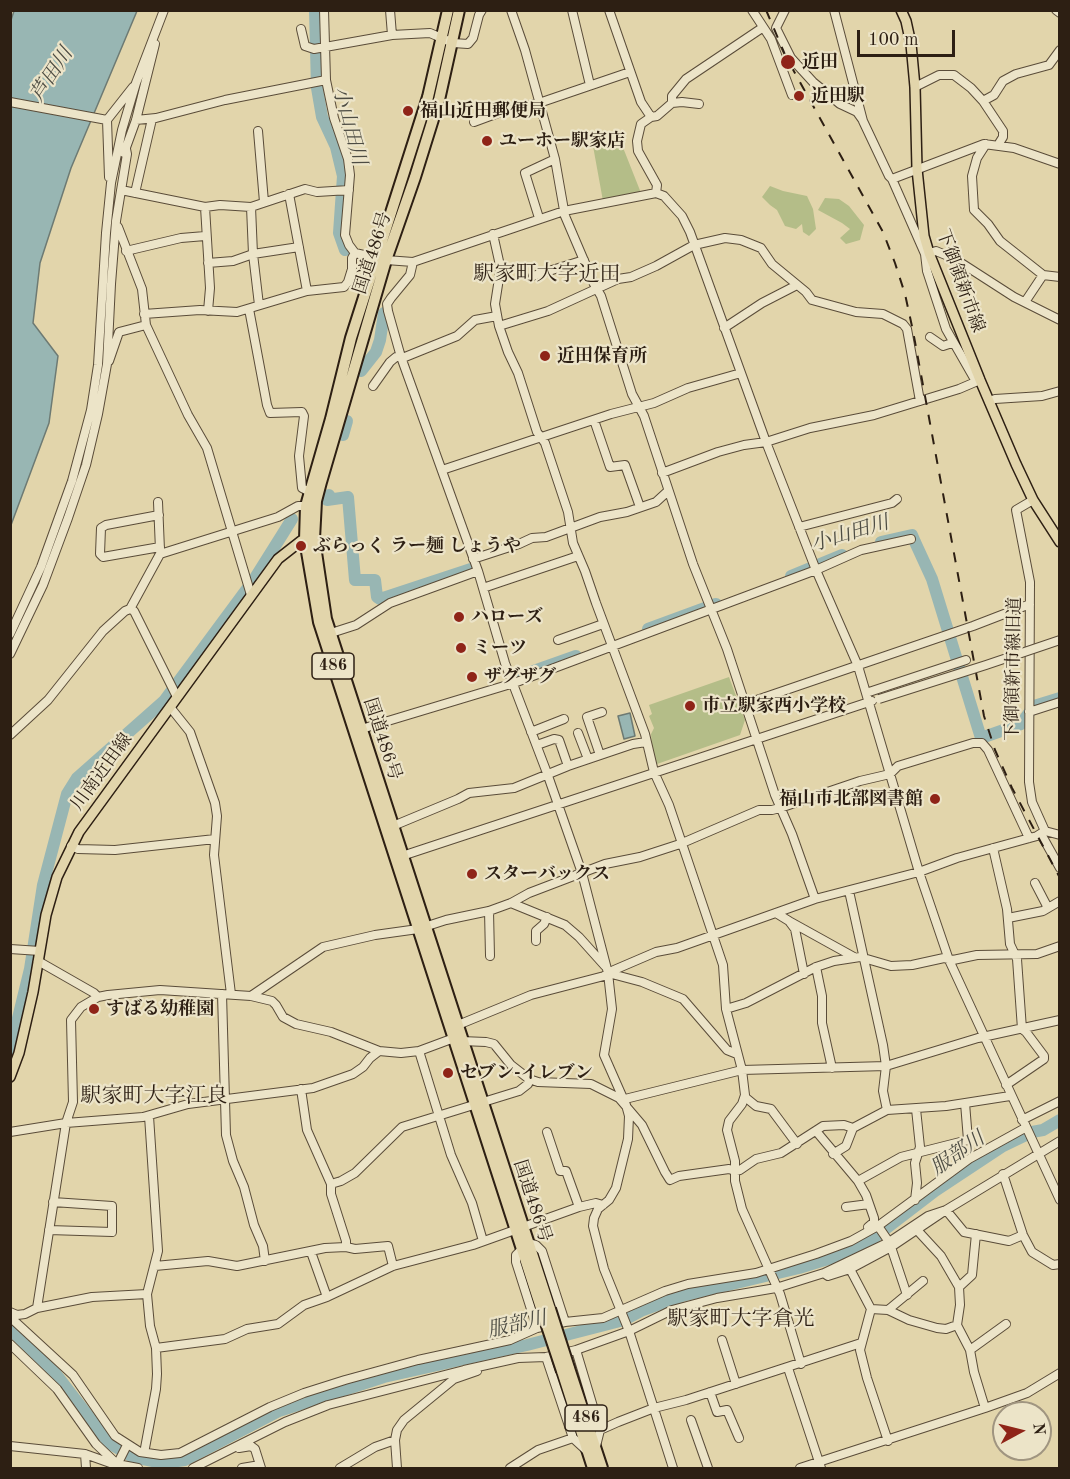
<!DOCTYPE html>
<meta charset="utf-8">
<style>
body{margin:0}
#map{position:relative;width:1070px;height:1479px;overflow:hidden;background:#e2d5ab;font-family:"Old Standard TT",serif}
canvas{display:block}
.frame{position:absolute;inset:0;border:12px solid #2d1f13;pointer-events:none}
.north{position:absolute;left:992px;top:1401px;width:60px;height:60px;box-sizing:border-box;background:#ece4c8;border:2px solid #a09580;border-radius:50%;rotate:83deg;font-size:16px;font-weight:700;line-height:24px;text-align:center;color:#2d1f13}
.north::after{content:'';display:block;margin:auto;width:21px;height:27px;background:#8f2418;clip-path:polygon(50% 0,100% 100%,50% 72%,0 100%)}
.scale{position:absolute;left:857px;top:30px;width:98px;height:27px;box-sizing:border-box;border:3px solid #2d1f13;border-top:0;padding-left:8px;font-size:18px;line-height:21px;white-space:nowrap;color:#2d1f13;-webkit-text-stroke:4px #ece4c8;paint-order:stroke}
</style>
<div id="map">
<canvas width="1070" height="1479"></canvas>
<div class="frame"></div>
<div class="north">N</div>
<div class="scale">100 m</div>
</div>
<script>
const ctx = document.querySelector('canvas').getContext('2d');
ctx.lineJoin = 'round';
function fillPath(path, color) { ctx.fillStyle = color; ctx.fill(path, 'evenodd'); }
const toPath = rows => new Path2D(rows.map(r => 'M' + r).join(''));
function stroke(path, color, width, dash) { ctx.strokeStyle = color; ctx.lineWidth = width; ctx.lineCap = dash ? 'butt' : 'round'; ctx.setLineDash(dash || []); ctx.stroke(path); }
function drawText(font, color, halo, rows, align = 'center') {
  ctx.font = font + ' "Old Standard TT","Noto Serif JP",serif'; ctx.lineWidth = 4.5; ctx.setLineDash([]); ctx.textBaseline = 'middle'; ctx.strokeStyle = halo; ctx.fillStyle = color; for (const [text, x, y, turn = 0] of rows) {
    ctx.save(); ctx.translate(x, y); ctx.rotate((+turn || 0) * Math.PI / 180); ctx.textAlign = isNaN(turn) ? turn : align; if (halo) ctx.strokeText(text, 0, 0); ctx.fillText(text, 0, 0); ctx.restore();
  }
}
const green = toPath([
 [622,145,641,193,603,201,593,146],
 [770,186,783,191,807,196,813,209,816,229,809,236,803,232,802,224,796,229,785,226,777,210,770,205,762,197],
 [825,198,839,199,849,206,864,225,860,240,846,244,840,238,850,229,842,223,818,210],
 [729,677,745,720,740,735,657,764,652,748,651,734,654,728,649,716,652,714,649,705]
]);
const water = toPath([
 [14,11,137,11,71,168,40,263,33,323,58,356,49,423,11,525,10,23,14,11],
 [630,713,635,736,624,739,618,716,630,713]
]);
const river = toPath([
 [315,10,317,88,322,117,336,147,343,176,339,233,345,250],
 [361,371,376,352,380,340,384,313],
 [343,435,347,421],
 [329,495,327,500,348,497,355,580,375,580,377,597,380,599,471,569],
 [881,542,912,535,915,542,932,579,981,738,1021,724,1034,706,1060,698],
 [791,576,842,555],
 [648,629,716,604],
 [514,678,576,656],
 [10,1051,30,969,43,885,67,794,77,778,164,701,255,578,292,519],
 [10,1329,55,1373,109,1443,133,1457,163,1463,185,1460,279,1411,384,1377,527,1345,624,1320,643,1310,682,1296,799,1268,841,1255,871,1240,935,1191,1003,1146,1032,1132,1043,1130,1060,1120]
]);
const minor = toPath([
 [324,10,326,80,334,118,348,159,350,175,345,235,349,245,355,253,386,260,413,262,564,211,656,193,664,196,682,216,690,232,766,442,816,570,858,666,919,872,949,960,1060,1200],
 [390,10,392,35],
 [511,10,525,50,555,159,565,216,594,284,601,296,632,394,644,416,693,564,727,649,775,795,792,834,815,899],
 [572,10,590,85],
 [609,10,641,102,651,117],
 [752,10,771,39,792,95],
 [785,10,776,28,791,58,813,82,840,104,857,112,862,119],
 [834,10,863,121,889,176,892,179,984,144,1014,148,1060,164],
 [1056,10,1060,13],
 [301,29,305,46,314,49,392,35,430,33,453,43,468,44,473,38,479,15,482,10],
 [915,87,939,75,954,75,971,88,983,101,1003,131,1003,137,998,145],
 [983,101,994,95,1003,81,1016,74,1049,65,1060,50],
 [10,102,107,120],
 [672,103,672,96,686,79,762,28],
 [136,120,156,118,225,100,326,80],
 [474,122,501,112,539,103,630,72],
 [258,131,264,202],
 [986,144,977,158,972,176,974,210,988,224,1000,241,1043,275,1060,277],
 [124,153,136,120,155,44],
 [109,177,107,120,133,87],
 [892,179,925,254,936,251,955,259,1014,297,1060,320],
 [121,190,205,207,220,205,251,207,305,189,317,192,349,190],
 [135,193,152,119],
 [656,193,657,185,638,151,637,141,641,124,651,117,657,116,672,103,682,102,699,104],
 [289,194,307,291],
 [205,207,210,288,208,311],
 [251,207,253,254,259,305],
 [539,218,525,173,555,159],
 [118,227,142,289,146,325,188,415,207,448,251,595],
 [493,234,499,261,500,272,495,304,499,326,508,352,518,373,537,432,545,443,568,512,573,543,585,571,596,603,645,734,654,772,669,805,723,965,726,1009,742,1070,745,1095,742,1104,729,1121,727,1130,735,1161,735,1181,742,1209,780,1294,801,1364],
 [126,251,181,238,205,236],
 [925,254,927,271,946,329,974,378,980,380],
 [413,262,410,275,391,298,387,304,388,311,401,357,478,571,505,663,547,773,582,873,608,973,612,1009,604,1055,626,1105,629,1116,628,1139,616,1188,609,1200,598,1209,594,1218,593,1226,604,1269,629,1331,673,1468],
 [208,263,233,261,253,254,299,247],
 [533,276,584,260],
 [1025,302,1043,275],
 [249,309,267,405,270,413,302,412,304,416,299,456,302,488,310,492],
 [144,314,200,310,237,312,307,291,344,287,348,282,352,269,352,258,355,253],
 [499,326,548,311,618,279,631,277,656,266,694,245,725,238,741,240,761,248,772,264,806,292,812,300,856,312,883,314,903,324,907,329,920,401],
 [724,328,762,303,797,285],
 [930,337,943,346,952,343],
 [109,361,119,332,146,325],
 [373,386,390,362,396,357,405,357,457,336,475,320,497,316],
 [989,401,995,399,1042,396,1060,391],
 [594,420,610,467,625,465,640,507],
 [442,470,611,414,654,403,688,388,741,373],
 [662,473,718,452,744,445,766,442,810,428,874,415,959,389,980,380],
 [1033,500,1016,510,1030,582,1029,782,1032,802,1045,831,1060,835],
 [158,502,160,550],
 [159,515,106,525,101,528,100,554,103,557,160,547],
 [799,527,892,503,897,499],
 [473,559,519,544,532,538,546,537,600,517,627,512,656,502,668,491],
 [483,588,578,556],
 [130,609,160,554,278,517,298,506,306,506],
 [10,634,41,567,72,481,91,410,98,365,106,233,111,183,122,130,136,83,164,10],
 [328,634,356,625,390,603,478,571],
 [558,640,603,624],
 [10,654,43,585,68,518,86,465,98,414,107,364,111,284,116,221,127,154,126,149],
 [866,693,966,660],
 [745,704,973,626,1030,604],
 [170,707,190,732,215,803,217,816,214,855,231,994],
 [1029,712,1060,702],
 [358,730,514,683,816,570,861,550,911,539],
 [531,732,564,719],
 [578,733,588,759],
 [10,735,48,700,103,631,125,611,130,609,134,611,177,697],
 [537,745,554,739,559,740,568,766],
 [600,755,587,717,602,712],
 [393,826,458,799,469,793,514,788,568,766,633,744,646,742],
 [1041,834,1060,868],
 [71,846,78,849,115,850,215,839],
 [993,848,1007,909,1010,944,1017,959,1022,1029,1026,1032,1044,1056,1044,1059,1006,1085],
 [399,857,872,701],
 [1035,883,1048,908],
 [849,891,883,1045,886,1066,883,1091,887,1110],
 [511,903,565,925,579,937,605,966],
 [489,911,490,956],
 [776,913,789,921,795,929,804,974],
 [1008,918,1043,911,1060,901],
 [789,921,854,957],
 [536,941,536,931,544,924,547,917],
 [10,949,40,951],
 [38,961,94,993,98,997],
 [816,967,822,996,822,1023,832,1068],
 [608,973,642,982,683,999,727,1050,737,1054],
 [222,994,226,1135,233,1161,244,1187,254,1225,263,1246,265,1261],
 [251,996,323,947,375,935,418,929,446,920,489,911,511,903,529,893,605,864,640,857,680,844,759,810,772,810,780,808,860,781,890,774,898,766,973,743,982,743,988,750,1029,838],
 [726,1009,746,1003,816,967,834,961,860,957,891,966,912,965,944,958,953,960,977,955,1037,954,1060,946],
 [461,1041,486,1042,494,1044,511,1065,529,1079,538,1082,591,1084,619,1098,642,1125,665,1172,670,1180,679,1176,729,1169,735,1171,740,1170,756,1159,781,1153,823,1126,844,1125,853,1128,887,1110,946,1106,1010,1096],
 [419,1051,451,1155,472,1203,483,1241],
 [301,1089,307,1130,331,1184,331,1194,346,1241,346,1247],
 [745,1097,756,1106,771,1109,797,1144],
 [621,1100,742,1070,886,1066,978,1038,1060,1020],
 [1022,1120,1060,1101],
 [816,1131,858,1181,866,1195,874,1218,874,1222,868,1227],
 [10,1132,66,1123,143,1117,188,1104,313,1088,353,1074,363,1067,370,1058,379,1051,401,1053,419,1051,454,1038,458,1025,531,995,604,976,614,970,656,952,677,948,815,899,919,872,957,858,1037,836,1045,831],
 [547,1132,560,1171,566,1171,579,1207],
 [833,1154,846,1146,853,1128],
 [1003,1174,1023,1235,1032,1252,1053,1265,1060,1264],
 [858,1181,901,1157,968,1140,965,1103],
 [331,1184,341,1181,355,1173,402,1127,519,1091,528,1084,529,1079],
 [915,1200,917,1183,915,1163,920,1147,916,1109],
 [846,1207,869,1204],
 [878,1226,889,1242],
 [49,1230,112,1232,112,1206,53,1202],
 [917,1230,941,1256,959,1287,960,1305,957,1325,970,1350,974,1372,985,1408],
 [529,1243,536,1245,542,1251,565,1322],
 [891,1247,907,1295],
 [522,1249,516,1255,516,1262,537,1328],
 [311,1252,327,1297],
 [155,1266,208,1261,237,1266,325,1248,346,1247,355,1249,388,1246,393,1266],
 [850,1269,871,1309,860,1350,867,1378,888,1441],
 [825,1274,828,1276,850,1269,891,1247,946,1210,964,1232,1009,1241,1023,1235],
 [959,1287,972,1275,976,1234],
 [37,1308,66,1123,73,1102,71,1020,81,1007,98,997,108,995,160,990,251,996,272,1001,276,1005,283,1017,296,1024,331,1032,379,1051],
 [871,1309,888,1310,909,1320,937,1328,946,1329,957,1325],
 [888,1310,923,1281],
 [10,1312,17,1315,25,1314,37,1308,92,1297,147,1294],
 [10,1317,73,1375,115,1436,140,1452,161,1455,180,1453,270,1407,304,1393,345,1380,418,1360,510,1340,537,1328,565,1322,603,1318,665,1291,688,1284,756,1273,816,1254,851,1241,878,1226,969,1159,1025,1128],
 [722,1340,736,1384],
 [10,1344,57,1389,96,1444,117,1464,138,1468],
 [156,1348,225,1339,247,1329,278,1324,304,1305,327,1297,393,1266,473,1245,579,1207,596,1203,603,1205],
 [576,1350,600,1430],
 [970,1350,1006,1324],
 [546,1357,573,1438],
 [788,1368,821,1468],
 [710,1392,717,1412,727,1410,739,1438],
 [691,1420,708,1468],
 [10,1446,85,1454,113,1464,117,1464],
 [596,1446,600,1430,618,1422,654,1408,686,1400,861,1343],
 [145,1448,156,1389,157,1374,156,1348,150,1326,147,1294,158,1251,149,1116],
 [239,1448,251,1446,255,1449,261,1468],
 [85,1454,86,1468],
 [116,1467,127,1445],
 [193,1468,285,1422,328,1405,464,1370,518,1358,546,1357,576,1350,629,1331,672,1310,717,1298,776,1288,824,1273,889,1242,928,1216,946,1210,1060,1141],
 [242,1468,260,1465],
 [340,1468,375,1447,395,1440],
 [397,1468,395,1440,397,1430,404,1420,454,1379,477,1371],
 [510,1468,538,1450,573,1438,586,1450],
 [800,1468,985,1408,1027,1393,1060,1373]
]);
const major = toPath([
 [901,10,906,21,911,44,915,87,917,169,924,236,929,253,980,380,1016,464,1033,500,1060,542],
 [10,1077,19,1053,33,992,46,915,57,877,79,832,278,559,301,541,311,540]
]);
const highway = toPath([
 [448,10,428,97,351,338,331,419,310,492,306,506,305,540,319,622,542,1311],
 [459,10,439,100,415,177,386,260,321,482,316,501,314,539,326,619,550,1309],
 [569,1368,602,1468],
 [562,1371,593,1468]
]);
const rail = toPath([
 [766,10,786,57,883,232,895,263,905,294,913,331,984,716,995,750,1012,788,1060,878]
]);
const minorBridge = toPath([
 [879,699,986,665,1060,640]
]);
const highwayBridge = toPath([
 [550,1309,569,1368],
 [542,1311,562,1371]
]);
const markers = [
 [788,62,8,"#8f2418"],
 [799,96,6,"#8f2418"],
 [408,111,6,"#8f2418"],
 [487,141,6,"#8f2418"],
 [545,356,6,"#8f2418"],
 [301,546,6,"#8f2418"],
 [459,617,6,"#8f2418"],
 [461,648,6,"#8f2418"],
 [472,677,6,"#8f2418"],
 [690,706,6,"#8f2418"],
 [935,799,6,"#8f2418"],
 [472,874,6,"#8f2418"],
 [94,1009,6,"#8f2418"],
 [448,1073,6,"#8f2418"]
];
const shields = [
 [333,666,42],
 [586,1418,42]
];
const shieldNames = [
 ["486",333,666],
 ["486",586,1418]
];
const poiNames = [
 ["近田",802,62],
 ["近田駅",811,96],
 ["福山近田郵便局",420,111],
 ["ユーホー駅家店",499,141],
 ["近田保育所",557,356],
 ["ぶらっく ラー麺 しょうや",313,546],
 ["ハローズ",471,617],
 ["ミーツ",473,648],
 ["ザグザグ",484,677],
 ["市立駅家西小学校",702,706],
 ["福山市北部図書館",923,799,"right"],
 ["スターバックス",484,874],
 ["すばる幼稚園",106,1009],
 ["セブン-イレブン",460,1073]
];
const streetNames = [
 ["国道486号",373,253,-72],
 ["下御領新市線",960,281,70],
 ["下御領新市線旧道",1014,669,-89],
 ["国道486号",382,739,72],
 ["川南近田線",102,772,-54],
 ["国道486号",532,1201,72]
];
const waterNames = [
 ["芦田川",52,75,-57],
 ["小山田川",349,126,75],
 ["小山田川",850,534,-17],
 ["服部川",958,1154,-35],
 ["服部川",517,1325,-13]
];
const quarterNames = [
 ["駅家町大字近田",547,274],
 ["駅家町大字江良",154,1096],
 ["駅家町大字倉光",741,1319]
];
fillPath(green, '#b4bd88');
fillPath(water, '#98b6b3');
stroke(water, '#6d7a73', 1.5);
stroke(river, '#98b6b3', 12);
stroke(minor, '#5a4c39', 10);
stroke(major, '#2d1f13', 12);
stroke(highway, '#2d1f13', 14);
stroke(minor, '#ece4c8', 8);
stroke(major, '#e2d5ab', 9);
stroke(highway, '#e2d5ab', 10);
stroke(rail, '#2d1f13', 2, [10, 10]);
stroke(minorBridge, '#5a4c39', 10, []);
stroke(highwayBridge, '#2d1f13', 14, []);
stroke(minorBridge, '#ece4c8', 8);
stroke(highwayBridge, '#e2d5ab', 10);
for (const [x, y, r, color] of markers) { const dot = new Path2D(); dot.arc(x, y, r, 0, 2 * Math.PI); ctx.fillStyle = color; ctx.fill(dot); stroke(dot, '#ece4c8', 2); }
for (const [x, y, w] of shields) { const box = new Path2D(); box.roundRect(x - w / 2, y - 13, w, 26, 4.5); ctx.fillStyle = '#ece4c8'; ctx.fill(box); stroke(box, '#2d1f13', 1.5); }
drawText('bold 16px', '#2d1f13', null, shieldNames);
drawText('bold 18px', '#2d1f13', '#ece4c8', poiNames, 'left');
drawText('18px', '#2d1f13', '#ece4c8', streetNames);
drawText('italic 20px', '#4d4c43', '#ece4c8', waterNames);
drawText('21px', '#2d1f13', '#ece4c8', quarterNames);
</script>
